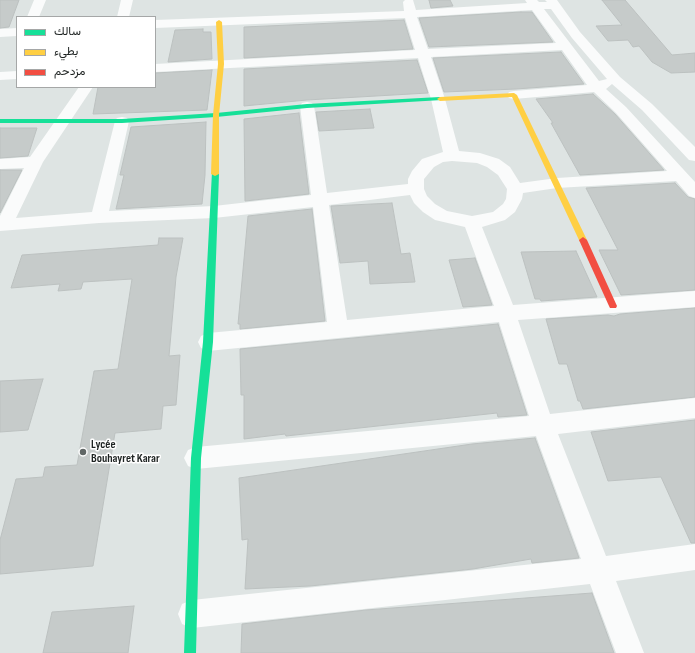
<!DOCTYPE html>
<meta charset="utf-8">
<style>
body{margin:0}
#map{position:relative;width:695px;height:653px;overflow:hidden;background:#dee4e3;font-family:"Sofia Sans Condensed",Vazirmatn,sans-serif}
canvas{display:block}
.legend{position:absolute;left:16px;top:16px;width:140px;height:72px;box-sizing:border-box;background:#fff;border:1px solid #a5a7a7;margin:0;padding:5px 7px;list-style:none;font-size:12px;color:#1e2322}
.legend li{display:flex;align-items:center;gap:8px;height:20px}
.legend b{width:20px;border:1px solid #a5a7a7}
</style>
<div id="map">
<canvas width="695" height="653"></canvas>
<ul class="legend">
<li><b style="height:5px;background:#16e098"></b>سالك</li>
<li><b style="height:5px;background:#ffcf43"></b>بطيء</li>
<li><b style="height:5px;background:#f24e42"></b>مزدحم</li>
</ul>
</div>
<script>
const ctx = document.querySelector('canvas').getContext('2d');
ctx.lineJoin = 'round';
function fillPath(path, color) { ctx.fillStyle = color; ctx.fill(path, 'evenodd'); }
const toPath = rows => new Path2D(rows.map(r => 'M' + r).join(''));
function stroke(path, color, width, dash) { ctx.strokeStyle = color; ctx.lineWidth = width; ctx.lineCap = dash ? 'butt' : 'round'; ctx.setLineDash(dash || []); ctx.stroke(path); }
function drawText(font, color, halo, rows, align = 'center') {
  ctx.font = font + ' "Sofia Sans Condensed",sans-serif'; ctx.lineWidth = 3; ctx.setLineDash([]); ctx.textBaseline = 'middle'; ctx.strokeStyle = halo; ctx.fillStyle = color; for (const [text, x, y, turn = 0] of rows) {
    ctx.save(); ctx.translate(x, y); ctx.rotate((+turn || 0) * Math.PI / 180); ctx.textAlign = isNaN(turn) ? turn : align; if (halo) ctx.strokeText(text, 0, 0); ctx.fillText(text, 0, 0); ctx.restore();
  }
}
const building = toPath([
 [0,0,19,0,9,27,0,28,0,0],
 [429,0,450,0,453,6,431,8,429,0],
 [602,0,625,0,672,55,695,53,695,72,671,73,652,62,639,46,633,47,628,40,608,41,596,26,622,25,602,0],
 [521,12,532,12,553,42,429,47,419,18,521,12],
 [404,20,413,49,244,58,244,27,404,20],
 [203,29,203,32,211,32,212,59,168,62,175,30,203,29],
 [561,52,584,84,516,89,444,92,433,58,561,52],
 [417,60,428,93,307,100,244,106,244,69,417,60],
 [212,70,207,110,93,114,98,87,155,87,155,73,212,70],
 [593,94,615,114,664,170,580,175,551,123,553,123,536,99,593,94],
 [370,109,374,128,319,131,316,112,370,109],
 [299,113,309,194,245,201,244,119,299,113],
 [206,122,205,175,202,204,116,209,124,175,120,175,131,127,206,122],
 [0,128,37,128,28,156,0,158,0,128],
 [0,170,22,170,0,213,0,170],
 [675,183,688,197,695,199,695,290,621,295,599,250,618,250,586,188,675,183],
 [392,203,401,254,410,253,415,282,370,284,368,261,340,263,331,206,392,203],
 [312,209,325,321,240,329,240,324,238,324,248,216,312,209],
 [159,238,183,238,176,277,169,356,180,355,176,405,163,406,161,429,115,433,93,566,0,574,0,540,16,479,43,477,45,467,77,465,94,371,118,369,132,279,83,282,81,289,58,291,60,284,11,288,22,255,158,245,159,238],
 [576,251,597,297,541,301,540,299,535,299,521,252,576,251],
 [475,258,492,305,463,307,449,260,475,258],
 [695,308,695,397,583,409,580,401,578,401,567,364,559,364,546,319,608,315,614,316,620,314,695,308],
 [498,324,527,415,498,417,497,413,286,436,285,434,244,439,244,395,241,395,240,349,498,324],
 [43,379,28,430,0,432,0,381,43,379],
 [695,420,695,543,691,543,661,477,608,481,591,432,695,420],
 [535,438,579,558,532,563,531,559,473,569,310,586,245,589,248,539,242,540,239,478,472,444,535,438],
 [592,593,614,653,241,653,242,624,366,610,592,593],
 [134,606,128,653,43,653,52,612,134,606]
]);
const street = toPath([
 [34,0,46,0,39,17,27,17,34,0],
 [121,0,133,0,129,17,117,17,121,0],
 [405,0,413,0,416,10,527,3,525,0,537,0,539,2,547,2,545,0,557,0,580,32,620,77,652,104,695,147,695,161,689,160,642,110,612,84,606,89,626,107,695,182,695,198,689,196,676,181,557,188,523,193,522,199,515,212,505,220,482,227,513,305,695,291,695,307,518,320,550,414,695,398,695,418,558,434,606,556,695,544,695,570,616,581,644,653,616,653,590,584,192,628,182,624,178,614,182,604,192,600,581,559,536,436,196,469,188,466,184,458,188,450,196,447,529,416,499,322,208,351,201,348,198,342,201,336,208,333,327,322,313,207,214,218,99,223,0,231,0,216,24,168,0,169,0,159,30,157,79,87,93,87,43,162,16,218,92,212,115,121,117,118,122,117,127,118,129,121,109,211,214,206,311,195,300,106,302,103,307,102,312,103,314,106,327,193,408,184,408,179,412,171,422,159,443,152,431,99,418,58,155,72,155,64,415,50,405,18,155,28,155,20,404,11,403,2,405,0],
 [544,9,551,9,572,38,607,79,599,81,544,9],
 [532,10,556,43,428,49,417,17,532,10],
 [562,50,587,85,514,91,509,92,507,95,509,98,514,99,594,92,616,113,667,171,557,178,520,183,510,167,499,159,480,153,459,151,445,99,431,57,562,50],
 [452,161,477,163,487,167,498,175,507,189,506,199,503,204,493,212,472,216,447,211,435,204,427,196,424,189,424,179,434,167,443,162,452,161],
 [410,195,414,203,423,212,435,220,465,227,494,306,347,320,329,205,410,195],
 [17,28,17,36,0,37,0,29,17,28],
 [17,71,17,79,0,80,0,72,17,71]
]);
const fast = toPath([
 [440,97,442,98,442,100,307,108,216,117,122,123,0,123,0,119,122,119,216,113,307,104,440,97],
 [212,172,215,172,219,174,213,342,201,458,196,653,184,653,191,458,203,342,212,172]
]);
const slow = toPath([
 [219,20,222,22,224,64,219,115,219,174,215,176,211,174,213,115,218,64,216,22,219,20],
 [514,93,517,95,587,240,586,242,580,242,579,240,512,97,440,101,437,99,440,97,514,93]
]);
const jam = toPath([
 [583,237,587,240,617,306,616,308,610,308,609,306,579,240,583,237]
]);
const markers = [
 [83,452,4,"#616766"]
];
const poiNames = [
 ["Lycée",91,445],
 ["Bouhayret Karar",91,459]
];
fillPath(building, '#c6cbca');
stroke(building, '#bcc1c0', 1);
fillPath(street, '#fafbfb');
fillPath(fast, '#16e098');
fillPath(slow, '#ffcf43');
fillPath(jam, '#f24e42');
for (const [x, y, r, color] of markers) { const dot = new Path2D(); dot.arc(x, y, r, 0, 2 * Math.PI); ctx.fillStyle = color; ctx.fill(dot); stroke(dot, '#fff', 1.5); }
drawText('bold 12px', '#1e2322', '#fff', poiNames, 'left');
</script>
